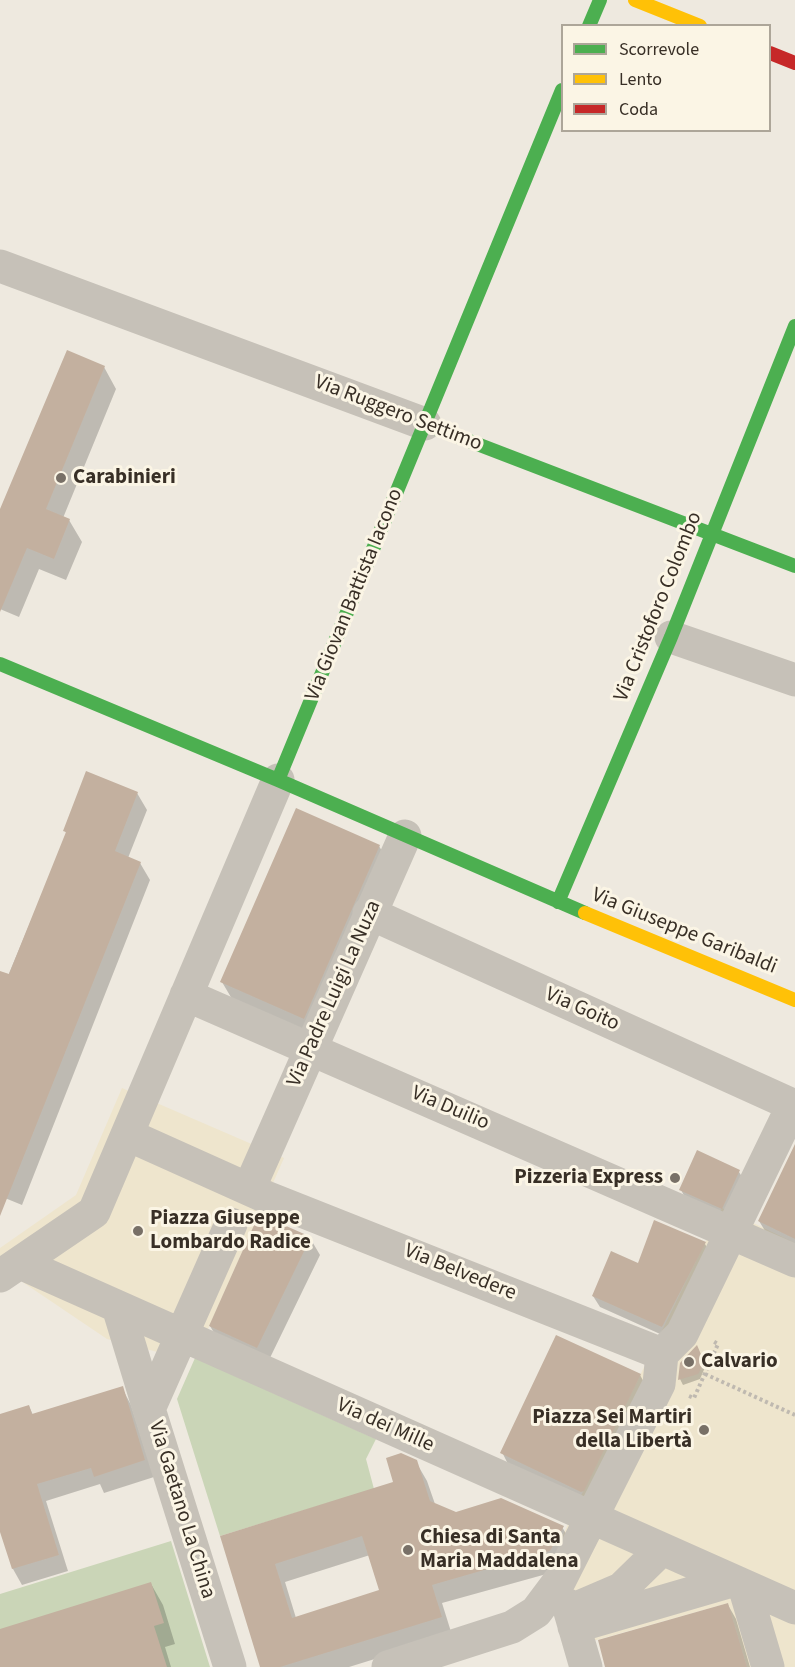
<!DOCTYPE html>
<meta charset="utf-8">
<style>
body{margin:0}
#map{position:relative;width:795px;height:1667px;overflow:hidden;background:#eee9df;font-family:"Source Sans 3",sans-serif}
canvas{display:block}
.legend{position:absolute;left:561px;top:24px;width:210px;height:108px;box-sizing:border-box;background:#fbf5e5;border:2px solid #ada699;margin:0;padding:8px 10px;list-style:none;font-size:18px;color:#382f26}
.legend li{display:flex;align-items:center;gap:12px;height:30px}
.legend b{width:30px;border:2px solid #ada699}
</style>
<div id="map">
<canvas width="795" height="1667"></canvas>
<ul class="legend">
<li><b style="height:8px;background:#4caf50"></b>Scorrevole</li>
<li><b style="height:8px;background:#ffc107"></b>Lento</li>
<li><b style="height:8px;background:#c62828"></b>Coda</li>
</ul>
</div>
<script>
const ctx = document.querySelector('canvas').getContext('2d');
ctx.lineJoin = 'round';
function fillPath(path, color) { ctx.fillStyle = color; ctx.fill(path, 'evenodd'); }
const toPath = rows => new Path2D(rows.map(r => 'M' + r).join(''));
function stroke(path, color, width, dash) { ctx.strokeStyle = color; ctx.lineWidth = width; ctx.lineCap = dash ? 'butt' : 'round'; ctx.setLineDash(dash || []); ctx.stroke(path); }
function drawText(font, color, halo, rows, align = 'center') {
  ctx.font = font + ' "Source Sans 3",sans-serif'; ctx.lineWidth = 6; ctx.setLineDash([]); ctx.textBaseline = 'middle'; ctx.strokeStyle = halo; ctx.fillStyle = color; for (const [text, x, y, turn = 0] of rows) {
    ctx.save(); ctx.translate(x, y); ctx.rotate((+turn || 0) * Math.PI / 180); ctx.textAlign = isNaN(turn) ? turn : align; if (halo) ctx.strokeText(text, 0, 0); ctx.fillText(text, 0, 0); ctx.restore();
  }
}
const green = toPath([
 [195,1358,376,1439,366,1459,374,1489,220,1536,177,1399],
 [171,1541,210,1667,0,1667,0,1594]
]);
const plaza = toPath([
 [122,1088,284,1158,208,1329,173,1356,107,1339,24,1283,0,1256,0,1248,76,1195],
 [722,1208,795,1243,795,1667,747,1667,728,1603,579,1645,553,1559,574,1510]
]);
const shadow = toPath([
 [104,367,116,389,63,518,69,520,82,542,66,580,39,569,19,617,0,609,0,513],
 [137,793,147,810,128,858,140,863,150,880,22,1205,0,1196,0,995,67,834,64,830],
 [379,846,389,863,313,1035,232,999,222,982],
 [795,1147,795,1247,767,1234,759,1221],
 [698,1152,739,1172,746,1183,729,1219,687,1201,681,1190],
 [310,1238,320,1255,267,1364,220,1343,210,1326],
 [705,1244,711,1255,669,1338,600,1307,593,1296,639,1265],
 [699,1352,706,1365,700,1379,683,1385,680,1379],
 [640,1375,646,1386,590,1502,508,1464,502,1452],
 [122,1388,131,1405,154,1477,104,1493,100,1484,46,1501,68,1571,22,1585,13,1569,0,1527,0,1415,29,1406,33,1415],
 [416,1462,427,1481,435,1504,456,1513,562,1527,573,1545,561,1570,442,1603,452,1635,349,1667,262,1667,222,1537,395,1483],
 [370,1555,381,1591,296,1618,285,1582],
 [151,1584,163,1605,175,1644,165,1647,171,1667,0,1667,0,1630],
 [728,1605,736,1619,750,1667,607,1667]
]);
const building = toPath([
 [67,350,105,366,46,509,70,519,54,559,27,548,0,612,0,509],
 [86,771,138,792,115,851,141,862,0,1216,0,971,9,974,66,832,63,831],
 [296,808,380,845,304,1019,220,982],
 [795,1144,795,1239,758,1221],
 [697,1150,740,1170,722,1209,679,1190],
 [259,1214,311,1237,257,1348,209,1326],
 [654,1220,706,1242,662,1327,592,1296,611,1251,638,1263],
 [556,1335,641,1374,584,1491,581,1492,500,1453],
 [697,1345,703,1359,701,1369,698,1374,678,1380,680,1363],
 [123,1386,145,1460,94,1477,91,1468,37,1484,59,1555,12,1569,0,1532,0,1414,29,1405,32,1414],
 [401,1453,417,1460,430,1501,456,1512,501,1498,564,1526,550,1551,432,1585,442,1617,280,1667,260,1667,220,1536,393,1482,386,1458],
 [362,1536,379,1590,292,1618,275,1564],
 [151,1582,164,1623,154,1626,167,1667,0,1667,0,1629],
 [728,1603,747,1667,605,1667,598,1640]
]);
const path = toPath([
 [705,1374,795,1415],
 [689,1396,694,1398,718,1344,713,1341]
]);
const street = toPath([
 [0,266,425,424],
 [671,637,795,680],
 [369,913,795,1106],
 [186,995,795,1261],
 [128,1135,266,1197,662,1354],
 [249,1189,405,836],
 [20,1263,795,1608],
 [0,1276,94,1212,278,780],
 [118,1307,149,1409],
 [744,1586,768,1667],
 [568,1605,586,1667],
 [579,1607,621,1589,662,1549],
 [574,1627,732,1581],
 [230,1667,149,1409,231,1224],
 [388,1667,512,1627,536,1612,560,1580,659,1384,662,1354,682,1334,793,1105]
]);
const fast = toPath([
 [589,26,600,0],
 [425,424,795,566],
 [0,664,278,780,585,913],
 [278,780,562,90],
 [558,902,671,637,795,326]
]);
const slow = toPath([
 [635,0,700,26],
 [585,913,795,1000]
]);
const jam = toPath([
 [770,53,795,63]
]);
const markers = [
 [61,478,6,"#787067"],
 [675,1178,6,"#787067"],
 [138,1231,6,"#787067"],
 [689,1362,6,"#787067"],
 [704,1430,6,"#787067"],
 [408,1550,6,"#787067"]
];
const streetNames = [
 ["Via Ruggero Settimo",398,414,21],
 ["Via Giovan Battista Iacono",355,595,-68],
 ["Via Cristoforo Colombo",659,607,-68],
 ["Via Giuseppe Garibaldi",684,932,22],
 ["Via Padre Luigi La Nuza",335,994,-66],
 ["Via Goito",582,1010,24],
 ["Via Duilio",450,1109,23],
 ["Via Belvedere",460,1273,22],
 ["Via dei Mille",385,1426,24],
 ["Via Gaetano La China",181,1510,73]
];
const poiNames = [
 ["Carabinieri",73,478],
 ["Pizzeria Express",663,1178,"right"],
 ["Piazza Giuseppe",150,1219],
 ["Lombardo Radice",150,1243],
 ["Calvario",701,1362],
 ["Piazza Sei Martiri",692,1418,"right"],
 ["della Libertà",692,1442,"right"],
 ["Chiesa di Santa",420,1538],
 ["Maria Maddalena",420,1562]
];
fillPath(green, '#cad5b7');
fillPath(plaza, '#eee5cd');
fillPath(shadow, '#0003');
fillPath(building, '#c3b09f');
stroke(path, '#bfb9b0', 4, [3, 3]);
stroke(street, '#c6c1b8', 33);
stroke(fast, '#4caf50', 14);
stroke(slow, '#ffc107', 14);
stroke(jam, '#c62828', 14);
for (const [x, y, r, color] of markers) { const dot = new Path2D(); dot.arc(x, y, r, 0, 2 * Math.PI); ctx.fillStyle = color; ctx.fill(dot); stroke(dot, '#fbf5e5', 2); }
drawText('21px', '#382f26', '#fbf5e5', streetNames);
drawText('bold 21px', '#382f26', '#fbf5e5', poiNames, 'left');
</script>
